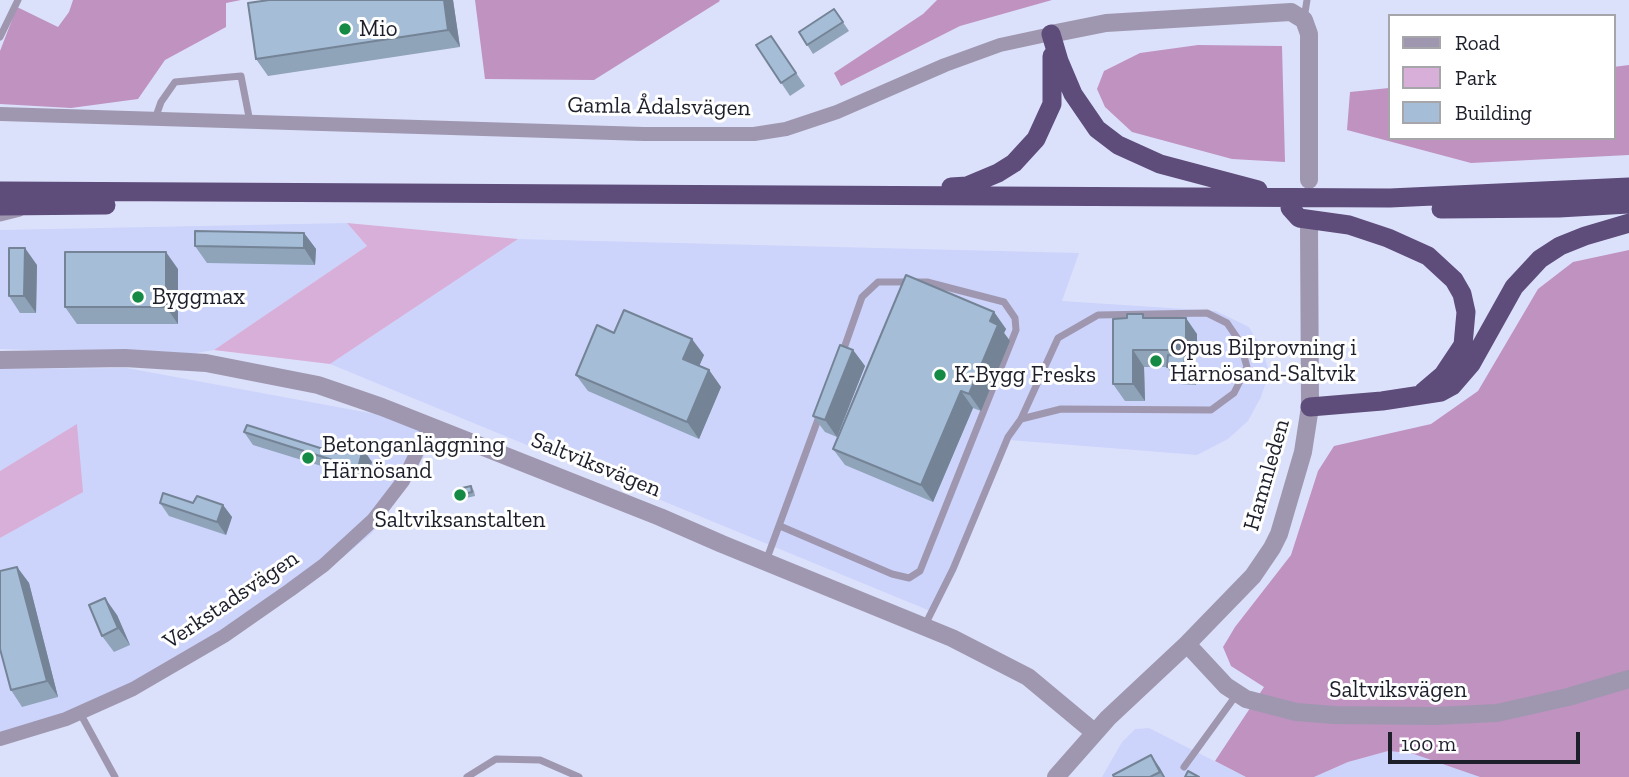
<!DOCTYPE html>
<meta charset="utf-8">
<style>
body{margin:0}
#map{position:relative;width:1629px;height:777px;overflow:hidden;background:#dce1fb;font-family:"Zilla Slab",serif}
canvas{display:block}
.legend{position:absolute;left:1388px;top:14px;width:228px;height:126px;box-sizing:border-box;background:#fff;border:2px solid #a5a5aa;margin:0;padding:9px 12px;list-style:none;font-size:21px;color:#1d1f2b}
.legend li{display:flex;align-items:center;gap:14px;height:35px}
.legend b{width:35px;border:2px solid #a5a5aa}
.scale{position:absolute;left:1388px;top:732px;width:192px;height:32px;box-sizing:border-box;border:4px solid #1d1f2b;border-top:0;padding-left:9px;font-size:21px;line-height:24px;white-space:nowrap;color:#1d1f2b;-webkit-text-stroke:5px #fff;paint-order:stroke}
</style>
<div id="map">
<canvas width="1629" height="777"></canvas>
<ul class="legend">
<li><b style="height:9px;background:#9f97b0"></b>Road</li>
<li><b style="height:19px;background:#d7afd8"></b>Park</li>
<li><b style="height:19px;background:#a6bdd7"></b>Building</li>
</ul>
<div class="scale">100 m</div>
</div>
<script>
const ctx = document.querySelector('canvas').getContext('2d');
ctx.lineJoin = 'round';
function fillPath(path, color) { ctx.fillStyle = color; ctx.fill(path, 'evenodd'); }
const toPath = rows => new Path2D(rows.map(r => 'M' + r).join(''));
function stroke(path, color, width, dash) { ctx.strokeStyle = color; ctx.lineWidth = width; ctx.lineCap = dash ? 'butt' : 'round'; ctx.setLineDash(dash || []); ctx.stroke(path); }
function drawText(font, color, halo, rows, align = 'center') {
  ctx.font = font + ' "Zilla Slab",serif'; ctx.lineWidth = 6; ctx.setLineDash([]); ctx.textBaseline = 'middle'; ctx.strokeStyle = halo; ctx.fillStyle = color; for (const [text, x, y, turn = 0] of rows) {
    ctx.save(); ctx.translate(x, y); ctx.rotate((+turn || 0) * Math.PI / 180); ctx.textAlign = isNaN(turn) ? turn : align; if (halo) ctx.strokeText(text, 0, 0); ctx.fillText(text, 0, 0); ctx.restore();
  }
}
const built = toPath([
 [347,223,367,246,214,350,184,355,0,349,0,230],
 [518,239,1079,253,1062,301,1216,311,1249,327,1263,350,1269,373,1261,397,1248,421,1228,439,1197,455,1009,440,935,613,330,364],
 [127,368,440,426,423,458,395,503,372,533,342,558,182,665,0,743,0,538,82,492,77,425,0,471,0,369],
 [1149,728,1246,777,1102,777,1122,742,1135,729],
 [1387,751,1411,752,1480,777,1314,777,1348,762]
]);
const green = toPath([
 [347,223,518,239,330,364,214,350,367,246],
 [77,424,83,492,0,538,0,471]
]);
const forest = toPath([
 [73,0,241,0,226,3,226,27,165,60,138,99,71,108,0,104,0,51,17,7,58,27,69,12],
 [475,0,719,0,720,1,594,80,485,79],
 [937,0,1052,0,960,26,841,86,834,73,923,14],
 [1198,45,1282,46,1285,162,1232,159,1132,132,1105,107,1097,89,1104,71,1140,53],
 [1629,65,1629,155,1471,163,1347,130,1350,92,1389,88,1389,138,1613,138,1613,67],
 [1629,250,1629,777,1480,777,1411,753,1388,751,1348,762,1314,777,1246,777,1215,761,1264,687,1231,666,1223,647,1235,627,1291,555,1318,471,1334,446,1431,424,1478,391,1538,289,1573,262]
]);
const service = toPath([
 [1304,19,1307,0],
 [0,37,18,0],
 [155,119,161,102,175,82,241,76,250,122],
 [0,218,20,213],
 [780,526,892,574,909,578,920,571,1016,330,1015,318,1004,302,927,282,878,282,862,297,842,354],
 [766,561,820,414],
 [925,625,953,569,1008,437,1021,419,1058,338,1098,315,1207,313,1227,323,1240,342,1247,367,1234,393,1211,410,1061,409,1021,419],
 [80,713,115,777],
 [1184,767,1237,694],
 [467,777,496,759,540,760,579,777]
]);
const minor = toPath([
 [0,114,644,134,754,134,786,129,837,112,945,65,1000,45,1051,34],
 [0,739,66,719,133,689,224,636,290,590,324,565,373,520,403,481,429,427]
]);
const tertiary = toPath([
 [1051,34,1106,23,1291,12,1304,20,1309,34,1309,180],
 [0,360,125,358,206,363,318,385,382,407,660,517,722,544,952,638,1028,677,1094,732],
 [1187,644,1226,686,1246,699,1296,712,1335,715,1434,716,1497,713,1568,697,1629,679],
 [1056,777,1108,718,1187,644,1253,576,1272,548,1279,534,1303,452,1310,407,1309,227]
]);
const trunk = toPath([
 [1051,34,1059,61,1073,94,1097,129,1118,145,1160,164,1258,190],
 [951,187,967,186,998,173,1014,163,1036,139,1052,104,1052,56],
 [0,191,1390,198,1629,187],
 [0,206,106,205],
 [1290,208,1299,218,1349,225,1388,238,1428,256,1454,280,1462,294,1466,312,1463,345,1443,375,1423,392],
 [1441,209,1559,208,1629,204],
 [1310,407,1382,401,1441,392,1452,386,1471,364,1514,287,1540,259,1560,246,1585,236,1629,223]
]);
const wall = toPath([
 [453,0,460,47,268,76,256,59],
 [834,9,849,31,813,54,799,32],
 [771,36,805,86,790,96,756,45],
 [304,233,316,249,315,265,207,263,195,246],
 [37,265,36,313,20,313,9,296],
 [178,269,178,324,77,324,65,307],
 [994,312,1006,329,1004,333,1010,341,981,411,973,408,933,502,845,465,833,449],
 [1143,314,1146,318,1197,334,1197,355,1188,355,1188,361,1197,373,1196,385,1179,384,1167,367,1144,367,1145,401,1125,401,1113,384,1127,318],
 [614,333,704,355,699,366,709,370,721,387,699,439,588,391,576,375],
 [853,350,865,366,837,437,825,432,813,416],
 [244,432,336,453,372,462,367,480,253,445],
 [471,486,474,491,475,496,466,498,463,494],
 [160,503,193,503,223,505,232,517,226,535,169,516],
 [17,567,29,583,58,697,22,707,11,690],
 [117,615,130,645,114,652,102,636],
 [1151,755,1165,777,1114,777]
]);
const shadedWall = toPath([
 [444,0,453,0,460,47,448,30],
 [304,233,316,249,315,265,304,248],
 [25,248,37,265,36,313,24,296],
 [166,252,178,269,178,324,166,307],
 [994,312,1006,329,1004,333,1010,341,981,411,969,394,990,321],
 [1186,318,1197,334,1197,355,1186,339],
 [692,339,704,355,695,376,683,359],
 [1176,339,1188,355,1188,361,1197,373,1196,385,1184,368,1185,361,1176,350],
 [853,350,865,366,837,437,825,420],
 [1133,350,1144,367,1145,401,1133,384],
 [709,370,721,387,699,439,687,422],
 [961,391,973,408,933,502,921,485],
 [363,449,372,462,367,480,358,468],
 [223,505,232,517,226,535,217,522],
 [17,567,29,583,58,697,47,681],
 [105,598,117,615,130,645,118,628],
 [1151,755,1160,768,1165,777,1163,777,1160,772]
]);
const building = toPath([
 [269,0,444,0,448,30,256,59,248,3,269,0],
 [834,9,843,22,807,45,799,32,834,9],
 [771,36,796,73,781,83,756,45,771,36],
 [195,231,304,233,304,248,195,246,195,231],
 [9,248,25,248,24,296,9,296,9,248],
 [65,252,166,252,166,307,65,307,65,252],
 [906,275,994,312,990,321,998,325,969,394,961,391,921,485,833,449,906,275],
 [624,310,692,339,683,359,709,370,687,422,576,375,597,325,614,333,624,310],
 [1127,314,1143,314,1143,318,1186,318,1186,339,1176,339,1176,350,1133,350,1133,384,1113,384,1113,319,1127,318,1127,314],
 [840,345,853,350,825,420,813,416,840,345],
 [1168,355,1185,356,1184,368,1167,367,1168,355],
 [247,425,336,453,339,441,363,449,358,468,244,432,247,425],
 [471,486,472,492,463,494,462,488,471,486],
 [163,493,193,503,197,496,223,505,217,522,160,503,163,493],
 [17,567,47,681,11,690,0,649,0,571,17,567],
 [105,598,118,628,102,636,89,605,105,598],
 [1151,755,1160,772,1150,777,1114,777,1113,775,1151,755],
 [1188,771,1199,777,1185,777,1188,771]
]);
const markers = [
 [345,29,7,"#148a44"],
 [138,297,7,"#148a44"],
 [1156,361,7,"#148a44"],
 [940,375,7,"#148a44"],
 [308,458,7,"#148a44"],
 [460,495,7,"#148a44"]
];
const poiNames = [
 ["Mio",359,29],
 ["Byggmax",152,297],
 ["Opus Bilprovning i",1170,348],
 ["Härnösand-Saltvik",1170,374],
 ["K-Bygg Fresks",954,375],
 ["Betonganläggning",322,445],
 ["Härnösand",322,471],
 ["Saltviksanstalten",460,520,"center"]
];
const streetNames = [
 ["Gamla Ådalsvägen",659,107,1],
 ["Saltviksvägen",596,465,22],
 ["Hamnleden",1267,475,-74],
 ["Verkstadsvägen",231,600,-34],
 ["Saltviksvägen",1398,690]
];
fillPath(built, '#ccd4fb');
fillPath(green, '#d7afd8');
fillPath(forest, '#bf92c0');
stroke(service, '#9f97b0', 7);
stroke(minor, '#9f97b0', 14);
stroke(tertiary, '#9f97b0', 18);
stroke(trunk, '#5e4c7a', 19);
fillPath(wall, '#8fa3b9');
fillPath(shadedWall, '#748496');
fillPath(building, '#a6bdd7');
stroke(building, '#748496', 2);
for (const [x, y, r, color] of markers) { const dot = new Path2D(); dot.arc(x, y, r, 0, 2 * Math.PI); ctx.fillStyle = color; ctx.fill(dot); stroke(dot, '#fff', 2.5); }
drawText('23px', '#1d1f2b', '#fff', poiNames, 'left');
drawText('23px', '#1d1f2b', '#fff', streetNames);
</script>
